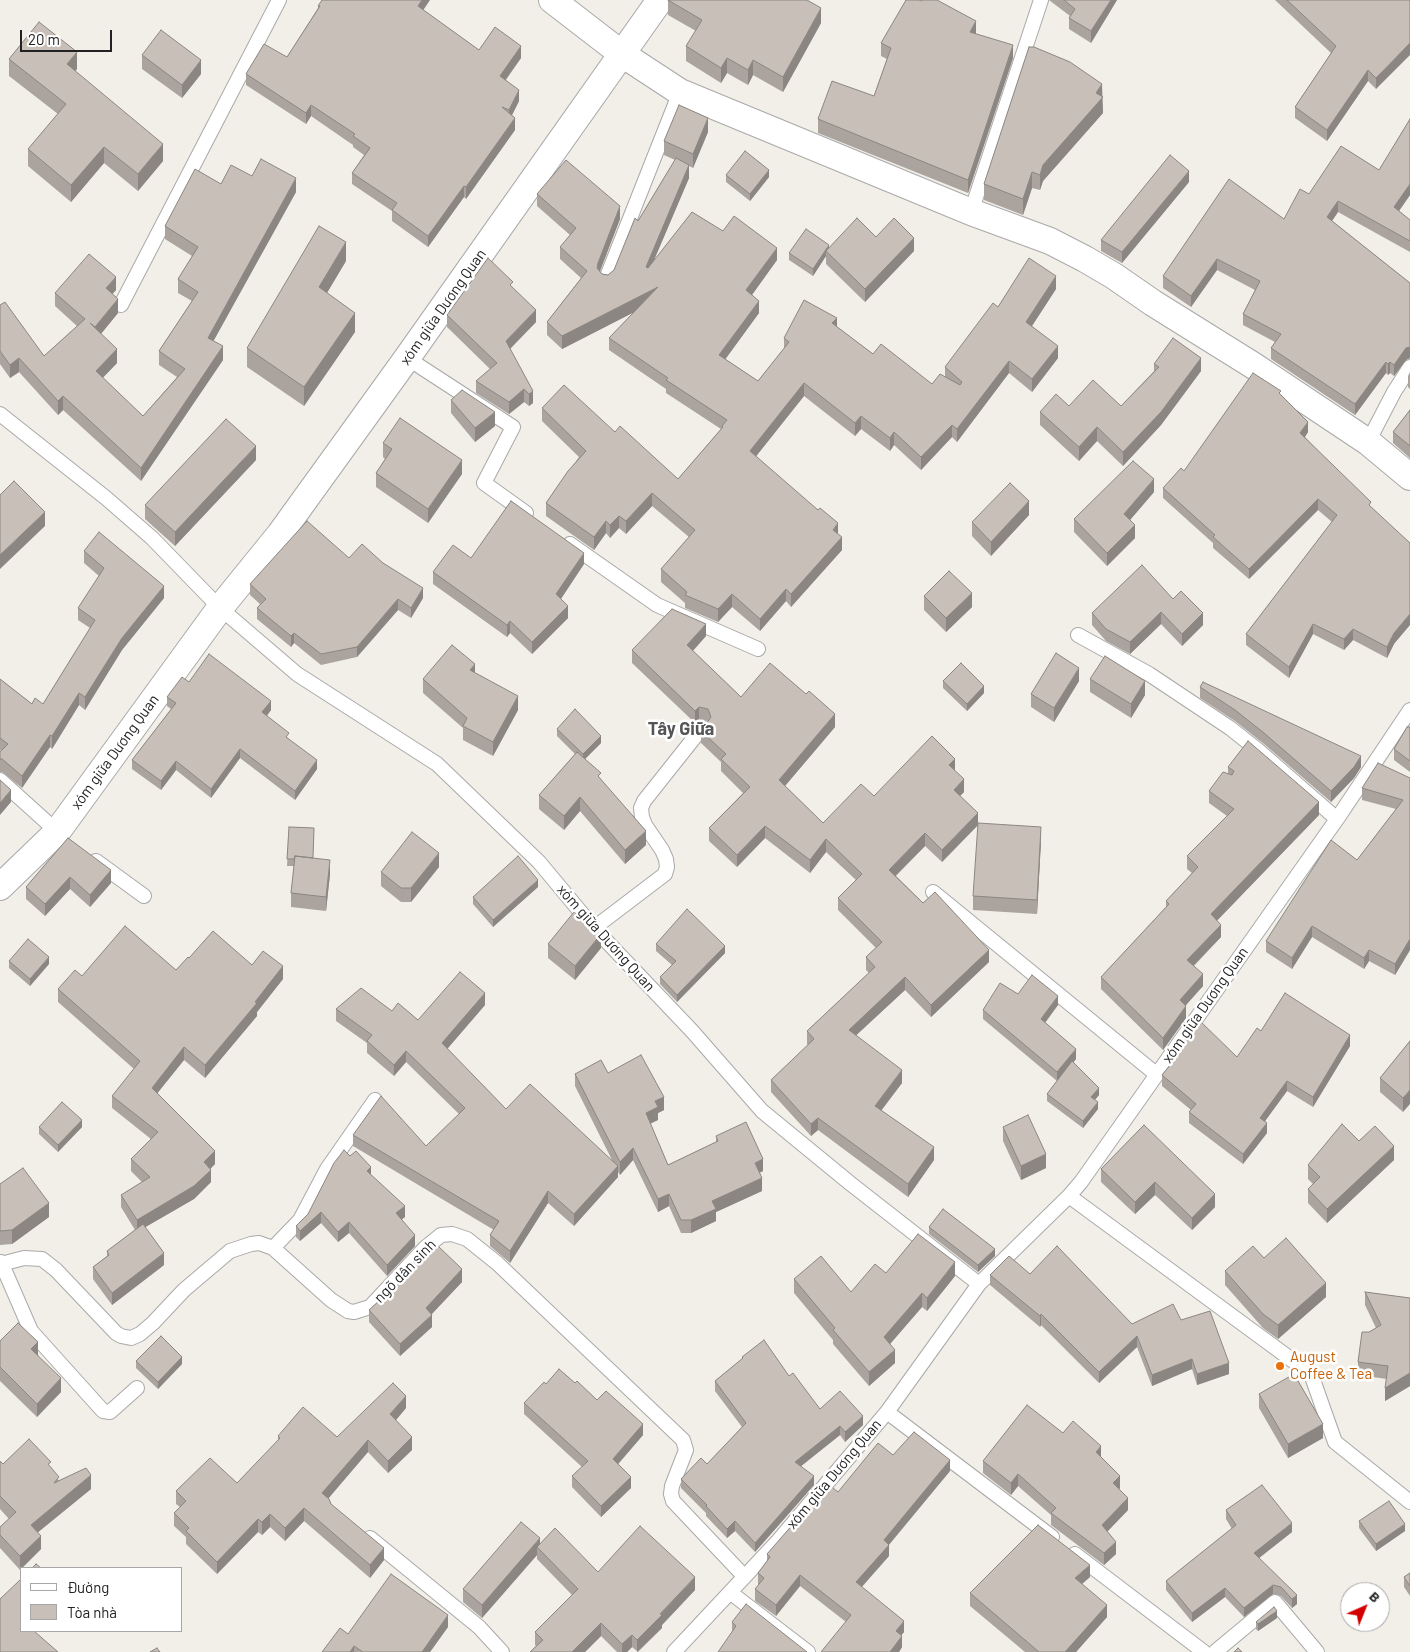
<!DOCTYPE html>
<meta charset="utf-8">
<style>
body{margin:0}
#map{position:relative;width:1410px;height:1652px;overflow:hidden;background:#f2efe9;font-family:Barlow,sans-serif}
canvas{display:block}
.legend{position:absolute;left:20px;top:1567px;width:162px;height:65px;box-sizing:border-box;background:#fff;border:1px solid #a7a7a7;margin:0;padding:6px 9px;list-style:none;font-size:15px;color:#222}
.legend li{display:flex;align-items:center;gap:10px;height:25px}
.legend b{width:25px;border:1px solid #a7a7a7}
.north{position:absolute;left:1340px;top:1582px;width:50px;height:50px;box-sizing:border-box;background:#fff;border:1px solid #a7a7a7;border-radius:50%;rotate:44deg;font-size:14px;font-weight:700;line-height:20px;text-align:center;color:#222}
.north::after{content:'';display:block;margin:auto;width:18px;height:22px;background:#d40000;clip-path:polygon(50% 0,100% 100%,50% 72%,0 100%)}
.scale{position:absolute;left:20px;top:30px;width:92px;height:22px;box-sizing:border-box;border:2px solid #222;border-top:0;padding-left:6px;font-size:15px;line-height:18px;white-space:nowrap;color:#222;-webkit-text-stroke:4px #fff;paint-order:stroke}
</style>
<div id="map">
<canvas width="1410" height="1652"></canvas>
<ul class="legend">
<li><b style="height:6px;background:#fff"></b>Đường</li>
<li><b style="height:14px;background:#c7bfb8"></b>Tòa nhà</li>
</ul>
<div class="north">B</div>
<div class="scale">20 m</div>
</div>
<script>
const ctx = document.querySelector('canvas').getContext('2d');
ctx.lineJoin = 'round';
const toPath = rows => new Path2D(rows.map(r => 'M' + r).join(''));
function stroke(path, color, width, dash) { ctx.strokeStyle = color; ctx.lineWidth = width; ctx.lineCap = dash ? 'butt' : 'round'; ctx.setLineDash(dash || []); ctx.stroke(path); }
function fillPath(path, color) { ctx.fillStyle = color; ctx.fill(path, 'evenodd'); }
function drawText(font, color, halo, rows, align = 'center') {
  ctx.font = font + ' Barlow,sans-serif'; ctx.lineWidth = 5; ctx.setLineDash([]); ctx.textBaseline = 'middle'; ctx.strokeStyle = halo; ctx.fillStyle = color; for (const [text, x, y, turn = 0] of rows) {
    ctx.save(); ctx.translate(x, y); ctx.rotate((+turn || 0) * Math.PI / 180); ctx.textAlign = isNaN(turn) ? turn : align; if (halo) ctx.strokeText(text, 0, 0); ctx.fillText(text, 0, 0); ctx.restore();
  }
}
const lane = toPath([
 [971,212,1041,0],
 [606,279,680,92],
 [121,305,279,0],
 [407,358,513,427,484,483,526,513],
 [0,414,106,498,152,538,220,608,297,674,437,764,539,862,594,928,692,1031,762,1111,851,1184,979,1284],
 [1368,442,1394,392,1410,367],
 [570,544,657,605,758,649],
 [1078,635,1149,674,1230,728,1259,751,1337,819],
 [0,780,61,835],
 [96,861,144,896],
 [933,892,1156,1074],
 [594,928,665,874,667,867,666,859,662,850,645,825,642,817,641,808,644,801,702,728],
 [1069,1196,1311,1374,1335,1442,1410,1502],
 [273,1248,300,1220,327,1169,375,1100],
 [0,1262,5,1263,24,1258,42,1259,56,1270,116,1333,121,1336,131,1338,140,1334,153,1323,184,1290,230,1251,251,1244,259,1243,273,1248,331,1300,348,1311,354,1312,370,1307,425,1248,441,1235,452,1234,467,1239,497,1263,683,1440,686,1450,672,1486,671,1494,673,1501,744,1576],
 [1,1262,31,1331,103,1411,110,1412,137,1388],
 [887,1412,1052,1537],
 [370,1538,479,1627,502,1652],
 [1075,1554,1204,1652],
 [731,1593,808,1652],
 [674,1652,778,1541,887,1412,979,1284,1069,1196,1081,1182,1337,819,1410,710],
 [1215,1652,1275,1602,1317,1652]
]);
const street = toPath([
 [552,0,622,54,680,92,971,212,1050,241,1085,259,1114,276,1153,303,1254,366,1368,442,1410,477],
 [0,887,57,832,220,608,280,534,407,358,660,0]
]);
const wall = toPath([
 [668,0,821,23,783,92,753,75,748,85,727,73,721,83,686,61,686,46,696,31,668,15],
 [1049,0,1117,0,1091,43,1069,29,1069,18,1070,16],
 [1275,0,1410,0,1376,89,1368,81,1327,141,1295,118,1295,107,1331,53],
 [318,6,423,10,479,50,521,58,506,80,519,101,512,115,515,130,466,199,464,197,428,247,392,221,392,211,352,184,352,173,364,155,353,147,353,145,311,116,306,124,246,85,246,74,287,57,318,8],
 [976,34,1013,58,968,193,818,133,818,119,874,96,887,59,881,56,881,43],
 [142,55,201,74,182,98,142,69],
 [9,59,77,69,75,71,163,161,138,191,104,163,71,202,28,166,28,149,58,114,9,76],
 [1102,96,1103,113,1043,181,1040,190,1032,188,1023,215,984,200,984,184],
 [708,132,693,168,689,166,689,178,654,260,723,231,777,260,752,295,759,313,725,359,758,381,784,349,784,338,837,327,873,354,932,384,945,377,945,367,998,307,1056,289,1032,326,1058,358,1032,392,1009,373,957,442,952,437,921,470,894,445,890,451,861,429,855,436,804,396,756,456,838,534,842,550,791,607,786,601,760,631,732,607,718,622,685,608,685,603,661,582,661,569,689,537,652,506,626,534,619,528,610,538,606,533,594,550,546,516,546,503,579,457,542,421,542,408,615,432,678,479,721,429,666,393,666,389,609,350,609,338,634,312,562,349,547,335,547,322,581,278,560,259,560,247,570,235,537,206,537,194,620,219,600,271,602,274,608,275,614,270,638,221,675,160,664,155,664,141],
 [1379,170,1410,195,1399,211,1410,220,1410,252,1338,212,1332,221,1410,283,1410,358,1406,360,1394,376,1390,373,1388,375,1386,373,1355,415,1271,359,1271,348,1275,342,1243,325,1243,314,1255,290,1217,270,1191,307,1163,288,1163,276,1284,219,1309,194],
 [726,175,769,177,750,201,726,182],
 [252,176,296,192,213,341,223,360,141,481,63,410,58,415,19,372,10,378,0,364,0,305,44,356,77,326,55,306,55,293,116,290,112,294,118,313,101,334,117,363,102,378,143,416,177,377,159,365,159,351,192,301,178,293,178,279,192,256,165,239,165,226,221,184],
 [1189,182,1122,263,1101,251,1101,240],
 [876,237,914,251,865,302,826,264,826,256,813,276,789,260,789,253,829,248],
 [346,261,327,293,355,332,304,406,247,367,247,348],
 [513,288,536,322,510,349,533,403,529,406,524,402,509,414,476,393,476,381,490,369,447,327,447,315],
 [1154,364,1201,371,1161,425,1123,466,1097,441,1079,461,1040,425,1040,412,1069,406,1121,406,1154,371],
 [1410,372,1410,389,1408,387,1408,376],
 [1281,395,1308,432,1305,437,1371,507,1394,644,1387,658,1353,640,1344,650,1313,634,1289,678,1246,645,1246,634,1332,522,1318,510,1249,579,1213,548,1213,543,1163,498,1163,488],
 [451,400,495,426,475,442,451,413],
 [1410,410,1410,458,1393,443,1393,432],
 [383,443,462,474,428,523,376,487,376,473,385,459,383,457],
 [256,460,175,546,145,519,145,505],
 [1154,492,1130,520,1135,538,1107,566,1074,532,1074,519],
 [1029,515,991,556,972,536,972,522],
 [84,551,164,598,122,650,85,710,79,705,52,749,50,747,22,788,2,772,0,772,0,752,1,751,0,750,0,679,32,704,43,704,90,628,78,620,78,608,99,576,84,563],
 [349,558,383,563,423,598,411,618,398,610,357,657,321,665,294,643,291,647,257,619,257,608,260,604,250,595,250,584],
 [471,558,584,564,561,599,568,618,532,654,510,633,507,637,433,584,433,572],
 [924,596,972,607,946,632,924,610],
 [1173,599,1203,625,1182,646,1161,624,1130,654,1106,641,1092,625,1092,613],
 [706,636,693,651,741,697,835,727,785,786,823,823,874,796,955,771,964,792,960,796,978,825,942,862,925,846,896,876,923,903,989,962,931,1017,905,990,856,1035,902,1083,881,1110,934,1160,908,1197,818,1130,811,1136,771,1092,771,1080,808,1045,807,1044,807,1031,869,973,866,970,866,957,876,948,838,910,838,898,856,880,826,852,810,873,765,838,737,867,709,841,709,828,743,793,721,771,721,762,701,743,701,731,708,721,699,720,695,723,632,663,632,650],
 [475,673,518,710,493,756,463,740,463,728,423,693,423,679],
 [1090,679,1145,695,1131,718,1090,692],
 [943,681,984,693,967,711,943,688],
 [1079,681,1054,722,1031,707,1031,694],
 [189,682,271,710,267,716,317,769,295,800,240,758,211,798,176,770,161,790,132,769,132,760,171,709,167,706,167,697],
 [1200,687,1361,767,1354,778,1331,802,1264,744,1235,721,1200,698],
 [1410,727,1410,772,1394,760,1394,749],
 [557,729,601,743,585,759,601,780,646,845,625,864,580,811,564,830,539,809,539,795,575,754,557,736],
 [1228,767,1319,815,1217,920,1221,937,1194,966,1203,986,1185,1005,1186,1018,1163,1050,1101,989,1101,977,1166,907,1166,901,1192,873,1187,869,1187,856,1227,816,1209,803,1209,791,1228,774],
 [1410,778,1410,950,1395,975,1369,961,1364,969,1312,937,1292,969,1266,952,1266,941,1357,860,1396,809,1362,800,1362,788],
 [289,827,313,858,330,874,326,911,291,907,291,893,294,866,287,866],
 [68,838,111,883,90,907,70,889,45,916,26,899,26,887],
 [1041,841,1037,914,973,910,973,896],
 [439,867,411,902,401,902,381,886,381,872],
 [538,887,493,927,473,904,473,897],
 [548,944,601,948,575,980,548,958],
 [656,944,725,953,677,1002,660,984,660,977,672,965,656,951],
 [189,958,252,965,283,979,257,1012,257,1016,205,1078,184,1060,157,1093,215,1164,210,1169,211,1182,194,1199,145,1227,164,1265,112,1305,93,1279,93,1267,107,1256,107,1251,135,1230,121,1207,121,1195,142,1182,131,1171,131,1159,151,1139,112,1108,112,1096,134,1069,58,1002,58,989,82,976,176,970],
 [9,961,49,964,30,986,9,968],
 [1018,994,1058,1005,1045,1023,1076,1059,1073,1063,1099,1095,1095,1100,1098,1109,1083,1128,1047,1101,1047,1094,1057,1081,983,1019,983,1010],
 [485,1005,447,1049,506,1109,612,1160,575,1086,575,1074,608,1073,664,1110,658,1113,658,1120,650,1123,668,1165,716,1142,716,1136,763,1171,759,1173,762,1191,716,1212,716,1221,691,1233,681,1233,669,1206,658,1212,633,1160,620,1175,618,1172,618,1177,574,1226,548,1203,510,1263,490,1246,490,1235,494,1230,353,1146,353,1135,426,1146,459,1114,406,1062,394,1076,367,1053,367,1043,336,1021,336,1009,392,1011,418,1020],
 [1261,1031,1350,1046,1313,1107,1287,1091,1265,1121,1267,1133,1243,1164,1189,1123,1189,1112,1191,1110,1162,1086,1162,1075,1176,1057,1176,1052,1237,1057],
 [1410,1041,1403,1112,1380,1092,1380,1078],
 [1144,1125,1215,1207,1192,1230,1155,1195,1135,1214,1101,1182,1101,1169],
 [39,1127,82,1127,58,1152,39,1134],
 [1003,1127,1046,1168,1021,1180,1003,1141],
 [1394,1160,1327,1223,1308,1203,1308,1189,1313,1184,1308,1179,1308,1165],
 [371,1175,405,1217,401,1220,415,1246,387,1276,349,1233,338,1242,321,1223,300,1241,296,1237,296,1226],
 [0,1184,49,1217,12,1244,0,1245],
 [929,1227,995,1256,978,1272,929,1234],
 [432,1252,462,1282,432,1314,432,1327,400,1356,369,1322,369,1310,399,1282,399,1277],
 [1264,1258,1326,1297,1278,1339,1263,1328,1225,1285,1225,1271],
 [886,1273,955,1276,927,1311,922,1307,890,1344,895,1363,869,1386,833,1344,833,1340,794,1293,794,1279,851,1292],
 [1030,1274,1132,1324,1181,1320,1229,1374,1197,1385,1192,1369,1152,1386,1137,1347,1099,1383,1041,1325,1040,1327,990,1285,990,1275],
 [1365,1292,1410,1298,1410,1386,1385,1401,1387,1379,1358,1375,1358,1362,1369,1332,1376,1328,1365,1305],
 [0,1341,38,1355,61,1392,37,1417,0,1381],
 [742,1357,789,1376,820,1409,863,1425,845,1442,840,1435,801,1466,814,1485,755,1552,735,1531,727,1538,706,1516,706,1513,681,1488,681,1479,707,1464,742,1427,715,1391,715,1381,742,1359],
 [136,1361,182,1364,158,1389,136,1368],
 [575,1383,643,1435,618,1464,631,1488,601,1517,572,1487,572,1476,582,1467,524,1414,524,1403,546,1384],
 [1259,1394,1323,1438,1288,1458,1259,1408],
 [406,1408,396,1420,412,1450,388,1473,368,1452,328,1498,331,1504,384,1560,370,1578,304,1521,285,1541,270,1527,262,1535,258,1532,217,1574,186,1544,186,1537,174,1526,174,1513,180,1507,176,1504,176,1491,237,1483,278,1441,278,1436,337,1437],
 [1063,1433,1101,1457,1120,1488,1119,1489,1128,1510,1107,1532,1116,1554,1104,1565,1051,1525,1051,1515,1018,1486,1011,1495,983,1473,983,1461],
 [893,1455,950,1471,889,1545,889,1556,862,1587,904,1632,901,1635,902,1647,899,1652,821,1652,846,1622,800,1586,776,1616,755,1601,755,1589,759,1585,758,1585,758,1573,767,1561,767,1554,838,1492],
 [0,1461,3,1464,51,1467,59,1481,91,1489,38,1532,41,1549,20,1570,0,1548,0,1527,9,1519,0,1509],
 [1226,1510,1292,1532,1259,1558,1297,1604,1292,1608,1281,1596,1273,1594,1244,1617,1225,1597,1192,1622,1166,1590,1166,1581,1232,1529,1226,1519],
 [1359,1521,1405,1531,1376,1551,1359,1528],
 [540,1544,598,1572,695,1590,662,1625,662,1628,638,1652,632,1647,627,1652,617,1652,601,1636,585,1652,530,1652,536,1646,535,1645,535,1632,572,1595,537,1559,537,1555,482,1618,463,1602,463,1589],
 [1410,1573,1410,1596,1404,1587,1404,1577],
 [1090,1577,1082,1584,1107,1617,1076,1652,1025,1652,970,1606,970,1593],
 [1277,1618,1258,1631,1256,1629,1256,1622],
 [732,1622,807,1652,732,1633],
 [448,1627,430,1652,322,1652,348,1634]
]);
const shadedWall = toPath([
 [422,0,430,0,418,18,418,6],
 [1111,0,1117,0,1091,43,1091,31],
 [821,8,821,23,783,92,783,77],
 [976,21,976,34,970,46,970,32],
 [1410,43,1410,55,1376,89,1376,78],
 [1013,45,1013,58,968,193,968,180],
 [521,46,521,58,500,87,500,76],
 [77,52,77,69,67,81,67,64],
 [727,58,727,73,721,83,721,68],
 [201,60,201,74,182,98,182,85],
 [753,60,753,75,748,85,748,70],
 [1368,70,1368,81,1327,141,1327,130],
 [1102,84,1103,113,1043,181,1040,190,1040,175,1043,165],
 [519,90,519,101,509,121,509,110],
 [311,105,311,116,306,124,306,113],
 [515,118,515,130,466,199,466,187],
 [708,118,708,132,693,168,693,154],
 [163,144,163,161,138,191,138,174],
 [104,147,104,163,71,202,71,185],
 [689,165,689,178,646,279,646,267],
 [769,170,769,177,750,201,750,194],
 [1189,171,1189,182,1122,263,1122,252],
 [1032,172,1032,188,1023,215,1023,199],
 [296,178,296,192,208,351,208,338],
 [1410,184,1410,195,1394,218,1394,207],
 [464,186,464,197,428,247,428,236],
 [1338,201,1338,212,1327,228,1327,217],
 [620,206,620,219,598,276,597,281,598,263],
 [914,238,914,251,865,302,865,289],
 [346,242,346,261,319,306,319,287],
 [829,245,829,252,826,251,826,256,813,276,813,269],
 [777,248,777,260,746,303,746,290],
 [1217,259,1217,270,1191,307,1191,296],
 [1056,276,1056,289,1026,335,1026,322],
 [116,277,116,290,106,301,106,288],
 [658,287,658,300,562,349,562,336],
 [118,299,118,313,95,341,95,327],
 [759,301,759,313,719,368,719,355],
 [536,310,536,322,506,353,506,341],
 [355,313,355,332,304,406,304,387],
 [837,318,837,330,832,323],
 [223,346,223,360,141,481,141,468],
 [1058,346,1058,358,1032,392,1032,379],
 [1410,347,1410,358,1406,360,1394,376,1394,365,1406,348],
 [117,349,117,363,96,385,96,371],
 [19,358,19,372,10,378,10,365],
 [1201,358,1201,371,1161,425,1123,466,1123,452],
 [1009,361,1009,373,957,442,957,429],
 [1386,362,1386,373,1355,415,1355,404],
 [1390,362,1390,373,1388,375,1388,364],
 [804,383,804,396,750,464,750,451],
 [524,389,524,402,509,414,509,402],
 [533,391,533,403,529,406,529,394],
 [63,396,63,410,58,415,58,401],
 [495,412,495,426,475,442,475,428],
 [861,416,861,429,855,436,855,423],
 [1308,422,1308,432,1300,444,1300,433],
 [952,425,952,437,921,470,921,457],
 [1097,427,1097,441,1079,461,1079,447],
 [894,432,894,445,890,451,890,438],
 [256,446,256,460,175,546,175,532],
 [462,460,462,474,428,523,428,509],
 [1154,479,1154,492,1124,527,1124,514],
 [652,493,652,506,626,534,626,521],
 [1318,499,1318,510,1249,579,1249,569],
 [1029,501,1029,515,991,556,991,542],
 [45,512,45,526,0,569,0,555],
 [619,516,619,528,610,538,610,525],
 [606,521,606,533,594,550,594,537],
 [838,523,838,536,833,530],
 [1135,525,1135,538,1107,566,1107,553],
 [842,537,842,550,791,607,791,594],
 [584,553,584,564,556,606,556,594],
 [164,586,164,598,122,650,85,710,85,697,122,638],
 [423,588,423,598,411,618,411,608],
 [786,589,786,601,760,631,760,619],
 [972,593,972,607,946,632,946,618],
 [732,594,732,607,718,622,718,609],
 [398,599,398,610,357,657,357,647],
 [568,606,568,618,532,654,532,642],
 [1161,612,1161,624,1130,654,1130,642],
 [1203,613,1203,625,1182,646,1182,634],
 [1410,614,1410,625,1394,644,1387,658,1387,647,1394,633],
 [510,621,510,633,507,637,507,625],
 [706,624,706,636,687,657,687,645],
 [1313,624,1313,634,1289,678,1289,667],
 [1353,629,1353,640,1344,650,1344,639],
 [294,633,294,643,291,647,291,636],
 [475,664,475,678,470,670],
 [1079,668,1079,681,1054,722,1054,708],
 [1145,681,1145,695,1131,718,1131,704],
 [984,686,984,693,967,711,967,704],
 [79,693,79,705,52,749,52,736],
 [518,696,518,710,493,756,493,742],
 [271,701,271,710,262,721,262,712],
 [699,707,699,720,695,723,695,711],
 [835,714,835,727,779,793,779,780],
 [50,735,50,747,22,788,22,776],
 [601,736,601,743,583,761,583,754],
 [240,749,240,758,211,798,211,789],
 [1361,756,1361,767,1354,778,1331,802,1331,791],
 [955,759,955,771,949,765],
 [317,760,317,769,295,800,295,791],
 [176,761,176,770,161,790,161,781],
 [964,779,964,792,954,802,954,790],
 [11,790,11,802,0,815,0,803],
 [580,797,580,811,564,830,564,816],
 [1319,802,1319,815,1211,927,1211,914],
 [978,813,978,825,942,862,942,850],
 [765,826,765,838,737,867,737,855],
 [1041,827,1041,841,1037,914,1037,900],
 [646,831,646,845,625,864,625,850],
 [925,833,925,846,889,882,889,870],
 [826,839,826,852,810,873,810,860],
 [439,853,439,867,411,902,411,888],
 [330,860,330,874,326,911,326,897],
 [111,870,111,883,90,907,90,895],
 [70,877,70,889,45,916,45,904],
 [538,880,538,887,493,927,493,920],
 [1221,925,1221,937,1187,972,1187,960],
 [1312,926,1312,937,1292,969,1292,958],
 [601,934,601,948,575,980,575,966],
 [1410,939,1410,950,1395,975,1395,964],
 [725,946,725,953,677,1002,677,995],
 [989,950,989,962,931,1017,931,1005],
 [1369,950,1369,961,1364,969,1364,958],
 [49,957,49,964,30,986,30,979],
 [283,966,283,979,257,1012,257,1016,205,1078,205,1065],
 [1203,974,1203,986,1180,1012,1180,1000],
 [905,977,905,990,849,1042,849,1030],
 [485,993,485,1005,442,1055,442,1043],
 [1058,996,1058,1005,1041,1028,1041,1019],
 [1186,1006,1186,1018,1163,1050,1163,1038],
 [1350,1035,1350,1046,1313,1107,1313,1097],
 [184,1047,184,1060,152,1100,152,1088],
 [1076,1049,1076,1059,1057,1081,1057,1072],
 [406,1051,406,1062,394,1076,394,1065],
 [902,1070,902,1083,875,1119,875,1106],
 [1287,1081,1287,1091,1260,1128,1260,1118],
 [1099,1088,1099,1095,1091,1104,1091,1097],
 [1410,1090,1410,1104,1403,1112,1403,1098],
 [664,1097,664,1110,658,1113,658,1120,646,1126,646,1113,655,1101],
 [1098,1102,1098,1109,1083,1128,1083,1121],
 [818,1118,818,1130,811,1136,811,1124],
 [82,1120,82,1127,58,1152,58,1145],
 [1267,1123,1267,1133,1243,1164,1243,1154],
 [1394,1146,1394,1160,1327,1223,1327,1209],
 [934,1147,934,1160,908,1197,908,1184],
 [633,1148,633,1160,620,1175,620,1162],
 [215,1151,215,1164,204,1175,204,1162],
 [1046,1154,1046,1168,1021,1180,1021,1166],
 [763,1159,763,1171,755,1175,755,1163],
 [618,1166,618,1177,574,1226,574,1214],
 [371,1167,371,1178,367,1171],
 [211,1170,211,1182,194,1199,137,1232,137,1220],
 [762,1178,762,1191,716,1212,716,1221,691,1233,691,1220,712,1201],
 [1155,1182,1155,1195,1135,1214,1135,1202],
 [548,1191,548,1203,510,1263,510,1251],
 [669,1194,669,1206,658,1212,658,1199],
 [1215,1194,1215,1207,1192,1230,1192,1218],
 [49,1203,49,1217,12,1244,12,1230],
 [405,1206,405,1217,396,1224,396,1213],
 [321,1212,321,1223,300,1241,300,1231],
 [349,1222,349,1233,338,1242,338,1232],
 [415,1235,415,1246,387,1276,387,1265],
 [995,1249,995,1256,978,1272,978,1265],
 [164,1253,164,1265,112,1305,112,1293],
 [955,1262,955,1276,927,1311,927,1298],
 [462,1269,462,1282,426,1320,432,1315,432,1327,400,1356,400,1344,426,1308],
 [1326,1283,1326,1297,1278,1339,1278,1325],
 [922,1293,922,1307,884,1351,884,1337],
 [1041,1314,1041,1325,1040,1327,1040,1316],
 [1137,1336,1137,1347,1099,1383,1099,1372],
 [38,1342,38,1356,31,1349],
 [895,1350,895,1363,869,1386,869,1372],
 [182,1357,182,1364,158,1389,158,1382],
 [1192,1359,1192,1369,1152,1386,1152,1375],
 [1229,1363,1229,1374,1197,1385,1197,1374],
 [1410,1373,1410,1386,1385,1401,1385,1388],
 [61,1378,61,1392,37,1417,37,1404],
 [406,1396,406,1408,390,1427,390,1414],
 [863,1416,863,1425,845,1442,845,1432],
 [643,1424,643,1435,613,1470,613,1459],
 [1323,1424,1323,1438,1288,1458,1288,1444],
 [840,1426,840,1435,795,1471,795,1462],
 [412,1437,412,1450,388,1473,388,1461],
 [368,1440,368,1452,322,1506,322,1493],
 [1101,1446,1101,1458,1096,1452],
 [950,1460,950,1471,886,1548,889,1545,889,1556,856,1593,856,1582,884,1540],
 [1018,1474,1018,1486,1011,1495,1011,1483],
 [91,1475,91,1489,31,1538,31,1525],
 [814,1476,814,1485,755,1552,755,1543],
 [1120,1476,1120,1488,1113,1495,1113,1483],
 [631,1477,631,1488,601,1517,601,1506],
 [1128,1498,1128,1510,1102,1537,1102,1525],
 [304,1508,304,1521,285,1541,285,1528],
 [270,1514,270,1527,262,1535,262,1522],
 [258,1519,258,1532,217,1574,217,1562],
 [735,1521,735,1531,727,1538,727,1529],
 [1292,1523,1292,1532,1254,1562,1254,1553],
 [1405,1524,1405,1531,1376,1551,1376,1544],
 [41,1536,41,1549,20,1570,20,1556],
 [540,1538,540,1550,537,1547,537,1555,482,1618,482,1605],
 [1116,1542,1116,1554,1104,1565,1104,1553],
 [384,1548,384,1560,370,1578,370,1565],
 [1090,1565,1090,1577,1075,1590,1075,1578],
 [800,1575,800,1586,776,1616,776,1605],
 [695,1577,695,1590,662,1625,662,1628,637,1652,637,1640],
 [1273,1585,1273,1594,1244,1617,1244,1608],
 [1225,1588,1225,1597,1192,1622,1192,1613],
 [1297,1595,1297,1604,1292,1608,1292,1599],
 [1107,1605,1107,1617,1076,1652,1065,1652],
 [1277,1611,1277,1618,1258,1631,1258,1624],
 [448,1615,448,1627,430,1652,422,1652],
 [904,1621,904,1632,896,1642,896,1631],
 [601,1623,601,1636,585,1652,572,1652],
 [632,1635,632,1647,627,1652,622,1652,622,1644],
 [902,1636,902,1647,899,1652,890,1652],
 [354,1646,354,1652,350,1652]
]);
const building = toPath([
 [322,0,422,0,418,6,479,50,495,27,521,46,500,76,519,90,509,110,502,107,515,118,466,187,464,186,428,236,392,210,397,203,352,173,370,148,353,136,355,134,311,105,306,113,246,74,264,44,287,57,320,6,318,6,322,0],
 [668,0,807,0,821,8,783,77,753,60,748,70,727,58,721,68,686,46,702,20,668,0],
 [906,0,919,0,921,1,922,0,937,0,976,21,970,32,1013,45,968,180,818,119,832,81,874,96,891,48,881,43,906,0],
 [1064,0,1111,0,1091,31,1069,18,1075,9,1064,0],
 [1287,0,1410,0,1410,43,1376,78,1368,70,1327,130,1295,107,1336,46,1287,0],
 [39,22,77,52,67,64,163,144,138,174,104,147,71,185,28,149,66,104,9,59,39,22],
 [161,30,201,60,182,85,142,55,161,30],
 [1029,47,1034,47,1070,62,1102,84,1096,93,1103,97,1043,165,1040,175,1032,172,1023,199,984,184,1029,47],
 [679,105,708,118,693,154,664,141,679,105],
 [1410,119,1410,184,1394,207,1410,220,1410,241,1338,201,1327,217,1410,283,1410,347,1406,348,1394,365,1390,362,1388,364,1386,362,1355,404,1271,348,1281,334,1243,314,1260,281,1217,259,1191,296,1163,276,1229,179,1284,219,1300,189,1309,194,1341,146,1379,170,1410,119],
 [745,151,769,170,750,194,726,175,745,151],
 [1170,155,1189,171,1122,252,1101,240,1170,155],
 [676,158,689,165,646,267,648,268,692,212,723,231,734,216,777,248,746,290,759,301,719,355,758,381,789,342,784,338,804,300,837,318,832,323,873,354,881,344,932,384,940,374,960,385,962,382,945,367,993,303,998,307,1029,258,1056,276,1026,322,1058,346,1032,379,1009,361,957,429,952,425,921,457,894,432,890,438,861,416,855,423,804,383,750,451,818,510,820,508,838,523,833,530,842,537,791,594,786,589,760,619,732,594,718,609,685,595,687,592,661,569,695,530,652,493,626,521,619,516,610,525,606,521,594,537,546,503,568,471,586,451,542,408,564,385,615,432,620,426,678,479,723,427,722,426,727,420,666,380,668,378,609,338,658,287,562,336,547,322,587,271,560,247,576,228,537,194,566,160,620,206,598,263,597,268,602,274,608,275,614,270,635,218,638,221,676,158],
 [261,159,296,178,208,338,223,346,141,468,63,396,58,401,19,358,10,365,0,351,0,305,5,302,44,356,85,319,55,293,89,254,116,277,106,288,118,299,95,327,90,323,117,349,96,371,143,416,185,369,159,351,198,292,178,279,198,247,165,226,195,169,221,184,231,165,252,176,261,159],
 [857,218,876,237,894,218,914,238,865,289,826,251,857,218],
 [319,226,346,242,319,287,355,313,304,387,247,348,319,226],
 [806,229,829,245,813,269,789,253,806,229],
 [488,258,513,282,510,285,536,310,506,341,533,391,529,394,524,389,509,402,476,381,497,363,447,315,488,258],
 [1173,338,1201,358,1161,412,1123,452,1097,427,1079,447,1040,412,1056,394,1069,406,1093,380,1121,406,1159,367,1154,364,1173,338],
 [1253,373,1281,391,1279,393,1308,422,1300,433,1371,502,1369,505,1410,543,1410,614,1394,633,1387,647,1353,629,1344,639,1313,624,1289,667,1246,634,1337,515,1318,499,1249,569,1213,537,1215,535,1163,488,1181,468,1184,471,1253,373],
 [462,390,495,412,475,428,451,400,462,390],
 [1410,410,1410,446,1393,432,1410,410],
 [400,418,462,460,428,509,376,473,392,449,383,443,400,418],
 [226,419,256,446,175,532,145,505,226,419],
 [1133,461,1154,479,1124,514,1135,525,1107,553,1074,519,1133,461],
 [14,481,45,512,0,555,0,495,14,481],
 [1010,483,1029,501,991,542,972,522,1010,483],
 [511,501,584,553,556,594,568,606,532,642,510,621,507,625,433,572,453,545,471,558,511,501],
 [307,521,349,558,362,544,383,563,423,588,411,608,398,599,357,647,321,654,294,633,291,636,257,608,266,599,250,584,307,521],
 [99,532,164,586,122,638,85,697,79,693,52,736,50,735,22,776,2,759,0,759,0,752,8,744,0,738,0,679,32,704,35,698,43,704,95,620,78,608,104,568,84,551,99,532],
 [1142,565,1173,599,1181,591,1203,613,1182,634,1161,612,1130,642,1106,629,1092,613,1142,565],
 [949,571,972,593,946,618,924,596,949,571],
 [672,609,706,624,687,645,741,697,770,663,806,694,809,691,835,714,779,780,823,823,861,784,874,796,932,736,955,759,949,765,964,779,954,790,978,813,942,850,925,833,889,870,923,903,935,892,989,950,931,1005,905,977,849,1030,902,1070,875,1106,934,1147,908,1184,818,1118,811,1124,771,1080,814,1039,807,1031,875,967,866,957,882,942,838,898,862,874,826,839,810,860,765,826,737,855,709,828,750,787,721,759,726,754,701,731,711,717,708,709,699,707,695,711,632,650,672,609],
 [452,645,475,664,470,670,518,696,493,742,463,726,467,718,423,679,452,645],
 [1056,653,1079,668,1054,708,1031,694,1056,653],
 [209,654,271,701,262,712,289,733,286,737,317,760,295,791,240,749,211,789,176,761,161,781,132,760,176,703,167,697,182,677,189,682,209,654],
 [1105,656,1145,681,1131,704,1090,679,1105,656],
 [961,663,984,686,967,704,943,681,961,663],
 [1203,682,1361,756,1354,767,1331,791,1264,733,1235,710,1200,687,1203,682],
 [575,709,601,736,583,754,557,729,575,709],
 [1407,727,1410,727,1410,761,1394,749,1407,727],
 [1248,741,1319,802,1211,914,1221,925,1187,960,1203,974,1180,1000,1186,1006,1163,1038,1101,977,1169,904,1166,901,1198,867,1187,856,1234,809,1209,791,1223,772,1232,775,1234,771,1228,767,1248,741],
 [577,752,601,773,598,776,646,831,625,850,580,797,564,816,539,795,577,752],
 [1378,763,1410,778,1410,939,1395,964,1369,950,1364,958,1312,926,1292,958,1266,941,1331,840,1357,860,1403,800,1362,788,1378,763],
 [0,780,11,790,0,803,0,780],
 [978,823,1041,827,1037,900,973,896,978,823],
 [289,827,314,828,313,858,295,856,294,859,287,859,289,827],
 [412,832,439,853,411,888,401,888,381,872,412,832],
 [68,838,111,870,90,895,70,877,45,904,26,887,68,838],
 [295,856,330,860,326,897,291,893,295,856],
 [518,856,538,880,493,920,473,897,518,856],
 [687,909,725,946,677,995,660,977,676,961,656,944,687,909],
 [574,912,601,934,575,966,548,944,574,912],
 [125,926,176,970,188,957,189,958,213,931,252,965,263,951,283,966,255,1002,257,1003,205,1065,184,1047,152,1088,215,1151,204,1162,211,1170,194,1186,137,1220,121,1195,150,1177,131,1159,158,1132,112,1096,140,1061,58,989,75,970,82,976,125,926],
 [28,939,49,957,30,979,9,961,28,939],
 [460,972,485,993,442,1043,506,1109,530,1084,618,1166,574,1214,548,1191,510,1251,490,1235,499,1221,353,1135,381,1096,426,1146,465,1108,406,1051,394,1065,367,1041,372,1035,336,1009,361,988,392,1011,398,1003,418,1020,460,972],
 [1032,975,1058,996,1041,1019,1076,1049,1057,1072,983,1010,1000,983,1018,994,1032,975],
 [1285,993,1350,1035,1313,1097,1287,1081,1260,1118,1267,1123,1243,1154,1189,1112,1196,1104,1162,1075,1179,1054,1176,1052,1199,1020,1237,1057,1257,1028,1261,1031,1285,993],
 [1410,1041,1410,1090,1403,1098,1380,1078,1410,1041],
 [641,1055,664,1097,655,1101,658,1107,646,1113,668,1165,718,1141,716,1136,746,1122,763,1159,755,1163,762,1178,712,1201,716,1209,691,1220,681,1220,669,1194,658,1199,633,1148,620,1162,575,1074,601,1060,608,1073,641,1055],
 [1072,1061,1099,1088,1091,1097,1098,1102,1083,1121,1047,1094,1072,1061],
 [62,1102,82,1120,58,1145,39,1127,62,1102],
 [1028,1115,1046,1154,1021,1166,1003,1127,1028,1115],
 [1342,1124,1359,1141,1375,1126,1394,1146,1327,1209,1308,1189,1320,1177,1308,1165,1342,1124],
 [1144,1125,1215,1194,1192,1218,1155,1182,1135,1202,1101,1169,1144,1125],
 [344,1150,350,1156,356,1151,371,1167,367,1171,405,1206,396,1213,415,1235,387,1265,349,1222,338,1232,321,1212,300,1231,296,1226,308,1214,334,1163,344,1150],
 [23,1168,49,1203,12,1230,0,1231,0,1184,23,1168],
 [943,1209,995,1249,978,1265,929,1227,943,1209],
 [143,1224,164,1253,112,1293,93,1267,109,1255,107,1251,143,1224],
 [918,1234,955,1262,927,1298,922,1293,884,1337,895,1350,869,1372,833,1330,835,1328,794,1279,821,1256,851,1292,875,1264,886,1273,918,1234],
 [1286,1238,1326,1283,1278,1325,1263,1314,1225,1271,1253,1246,1264,1258,1286,1238],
 [438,1246,462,1269,426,1308,432,1315,400,1344,369,1310,402,1280,399,1277,427,1247,432,1252,438,1246],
 [1057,1246,1132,1324,1173,1304,1181,1320,1210,1311,1229,1363,1197,1374,1192,1359,1152,1375,1137,1336,1099,1372,1041,1314,1040,1316,990,1275,1009,1256,1030,1274,1057,1246],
 [1365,1292,1410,1298,1410,1373,1385,1388,1388,1366,1358,1362,1362,1332,1369,1332,1381,1325,1365,1292],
 [18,1323,38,1342,31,1349,61,1378,37,1404,0,1367,0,1341,18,1323],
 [161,1336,182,1357,158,1382,136,1361,161,1336],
 [764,1340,789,1376,793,1373,820,1409,840,1391,863,1416,845,1432,840,1426,795,1462,814,1476,755,1543,735,1521,727,1529,706,1506,707,1505,681,1479,701,1458,707,1464,746,1423,715,1381,743,1358,742,1357,764,1340],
 [559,1369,575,1383,577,1381,597,1400,606,1391,643,1424,613,1459,631,1477,601,1506,572,1476,588,1461,524,1403,544,1382,546,1384,559,1369],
 [1294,1374,1323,1424,1288,1444,1259,1394,1294,1374],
 [393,1383,406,1396,390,1414,412,1437,388,1461,368,1440,322,1493,329,1499,331,1504,384,1548,370,1565,304,1508,285,1528,270,1514,262,1522,258,1519,217,1562,186,1531,189,1528,174,1513,186,1501,176,1491,210,1458,237,1483,280,1438,278,1436,303,1407,337,1437,393,1383],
 [1027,1405,1063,1433,1073,1421,1101,1446,1096,1452,1120,1476,1113,1483,1128,1498,1102,1525,1116,1542,1104,1553,1051,1513,1056,1508,1018,1474,1011,1483,983,1461,1027,1405],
 [914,1432,950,1460,884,1540,889,1545,856,1582,904,1621,896,1631,902,1636,890,1652,821,1652,851,1615,800,1575,776,1605,755,1589,764,1578,758,1573,770,1557,767,1554,828,1484,838,1492,878,1443,893,1455,914,1432],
 [29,1439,51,1462,48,1464,59,1477,54,1483,86,1468,91,1475,31,1525,41,1536,20,1556,0,1535,0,1527,16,1512,0,1496,0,1461,3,1464,29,1439],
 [1262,1485,1292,1523,1254,1553,1297,1595,1292,1599,1281,1587,1273,1585,1244,1608,1225,1588,1192,1613,1166,1581,1236,1525,1226,1510,1262,1485],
 [1389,1501,1405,1524,1376,1544,1359,1521,1389,1501],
 [521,1522,540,1538,482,1605,463,1589,521,1522],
 [1038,1525,1090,1565,1075,1578,1107,1605,1065,1652,1039,1652,970,1593,1038,1525],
 [640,1526,695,1577,660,1614,662,1615,637,1640,632,1635,622,1644,601,1623,572,1652,530,1652,543,1640,535,1632,578,1589,537,1547,555,1528,598,1572,640,1526],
 [36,1564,41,1568,32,1568,36,1564],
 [1410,1573,1410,1586,1404,1577,1410,1573],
 [391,1574,448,1615,422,1652,363,1652,354,1646,350,1652,322,1652,340,1628,348,1634,391,1574],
 [21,1579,21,1631,34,1631,58,1652,0,1652,0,1599,21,1579],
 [746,1604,807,1652,718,1652,736,1626,732,1622,746,1604],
 [1274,1607,1277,1611,1258,1624,1256,1622,1274,1607],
 [157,1648,160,1652,150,1652,157,1648],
 [1238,1648,1242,1652,1234,1652,1238,1648]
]);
const markers = [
 [1280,1366,5,"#e8710a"]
];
const streetNames = [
 ["xóm giữa Dương Quan",443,307,-55],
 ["xóm giữa Dương Quan",115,752,-54],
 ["xóm giữa Dương Quan",606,938,48],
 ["xóm giữa Dương Quan",1205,1005,-55],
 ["ngõ dân sinh",405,1271,-46],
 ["xóm giữa Dương Quan",834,1474,-50]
];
const foodNames = [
 ["August",1290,1357],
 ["Coffee & Tea",1290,1374]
];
const quarterNames = [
 ["Tây Giữa",681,729]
];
stroke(lane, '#a9a9a9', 16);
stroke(street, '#a9a9a9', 28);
stroke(lane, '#fff', 14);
stroke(street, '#fff', 26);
fillPath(wall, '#aba49e');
fillPath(shadedWall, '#8b8681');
fillPath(building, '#c7bfb8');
stroke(building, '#8b8681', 1);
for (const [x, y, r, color] of markers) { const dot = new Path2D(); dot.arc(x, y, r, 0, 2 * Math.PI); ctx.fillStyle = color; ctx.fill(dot); stroke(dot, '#fff', 2); }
drawText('15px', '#222', '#fff', streetNames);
drawText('15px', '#c56008', '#fff', foodNames, 'left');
drawText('bold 18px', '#555', '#fff', quarterNames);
</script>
